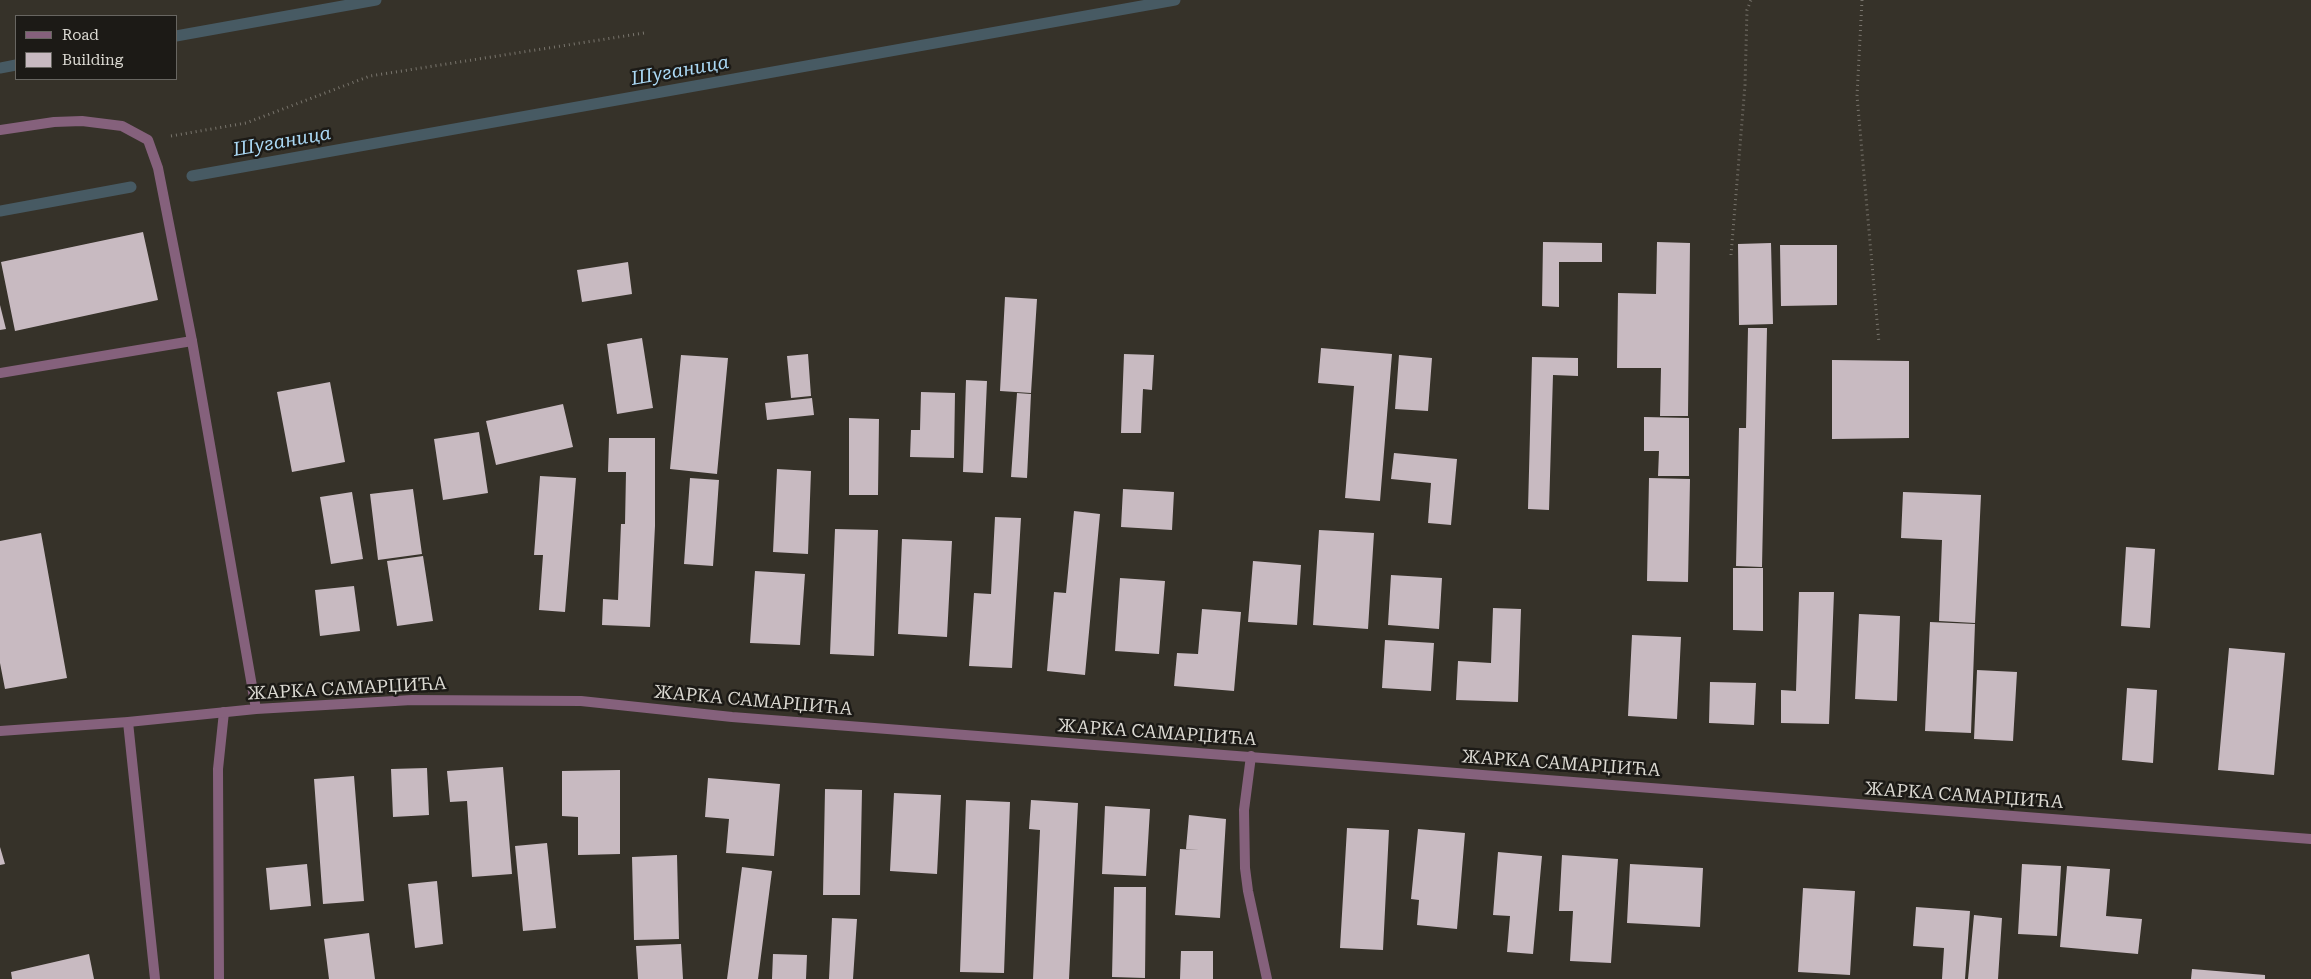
<!DOCTYPE html>
<meta charset="utf-8">
<style>
body{margin:0}
#map{position:relative;width:2311px;height:979px;overflow:hidden;background:#363229;font-family:"Roboto Serif",serif}
canvas{display:block}
.legend{position:absolute;left:15px;top:15px;width:162px;height:65px;box-sizing:border-box;background:#1c1a16;border:1px solid #686661;margin:0;padding:6px 9px;list-style:none;font-size:15px;color:#dbd9d2}
.legend li{display:flex;align-items:center;gap:10px;height:25px}
.legend b{width:25px;border:1px solid #686661}
</style>
<div id="map">
<canvas width="2311" height="979"></canvas>
<ul class="legend">
<li><b style="height:6px;background:#85617c"></b>Road</li>
<li><b style="height:14px;background:#c8bac1"></b>Building</li>
</ul>
</div>
<script>
const ctx = document.querySelector('canvas').getContext('2d');
ctx.lineJoin = 'round';
const toPath = rows => new Path2D(rows.map(r => 'M' + r).join(''));
function stroke(path, color, width, dash) { ctx.strokeStyle = color; ctx.lineWidth = width; ctx.lineCap = dash ? 'butt' : 'round'; ctx.setLineDash(dash || []); ctx.stroke(path); }
function fillPath(path, color) { ctx.fillStyle = color; ctx.fill(path, 'evenodd'); }
function drawText(font, color, halo, rows, align = 'center') {
  ctx.font = font + ' "Roboto Serif",serif'; ctx.lineWidth = 5; ctx.setLineDash([]); ctx.textBaseline = 'middle'; ctx.strokeStyle = halo; ctx.fillStyle = color; for (const [text, x, y, turn = 0] of rows) {
    ctx.save(); ctx.translate(x, y); ctx.rotate((+turn || 0) * Math.PI / 180); ctx.textAlign = isNaN(turn) ? turn : align; if (halo) ctx.strokeText(text, 0, 0); ctx.fillText(text, 0, 0); ctx.restore();
  }
}
const stream = toPath([
 [176,36,376,0],
 [0,68,16,65],
 [192,176,1175,0],
 [0,211,131,187]
]);
const building = toPath([
 [143,232,158,300,15,331,1,262],
 [1543,242,1602,243,1602,262,1559,262,1559,307,1542,306],
 [1657,242,1690,243,1688,416,1660,416,1661,368,1617,368,1618,293,1656,294],
 [1771,243,1773,324,1739,325,1738,244],
 [1780,245,1837,245,1837,305,1781,306],
 [628,262,632,294,582,302,577,270],
 [1005,297,1037,299,1031,393,1000,391],
 [0,305,6,329,0,330],
 [1748,328,1767,328,1762,567,1736,566,1739,428,1746,428],
 [642,338,653,408,617,414,607,344],
 [1321,348,1392,354,1380,501,1345,498,1354,386,1318,383],
 [808,354,811,396,791,398,787,356],
 [1124,354,1154,355,1152,390,1143,389,1141,433,1121,433],
 [681,355,728,358,717,474,670,469],
 [1399,355,1432,358,1428,411,1395,409],
 [1532,357,1578,358,1578,376,1553,375,1549,510,1528,509],
 [1832,360,1909,361,1909,438,1832,439],
 [966,380,987,381,983,473,963,472],
 [330,382,345,462,292,472,277,392],
 [921,392,955,393,954,458,910,457,911,430,920,430],
 [1017,393,1031,394,1027,478,1011,477],
 [812,398,814,415,767,420,765,403],
 [563,404,573,447,496,465,486,421],
 [1644,417,1689,418,1689,476,1658,476,1659,451,1644,451],
 [849,418,879,419,878,495,849,495],
 [479,432,488,493,443,500,434,439],
 [609,438,655,438,655,526,650,627,602,625,603,599,618,600,621,524,632,524,625,524,626,472,608,472],
 [1394,453,1457,459,1451,525,1428,523,1431,483,1391,479],
 [777,469,811,471,808,554,773,552],
 [540,476,576,478,565,612,539,610,543,555,534,555],
 [690,478,719,480,713,566,684,564],
 [1649,478,1690,479,1688,582,1647,581],
 [413,489,422,554,378,560,370,494],
 [1123,489,1174,492,1172,530,1121,527],
 [352,492,363,559,331,564,320,497],
 [1903,492,1981,495,1975,623,1939,621,1942,540,1901,538],
 [1074,511,1100,514,1085,675,1047,671,1054,592,1066,593],
 [995,517,1021,518,1012,668,969,666,974,593,991,594],
 [835,529,878,530,874,656,830,654],
 [1319,530,1374,533,1368,629,1313,625],
 [41,533,67,678,5,689,0,663,0,541],
 [902,539,952,541,947,637,898,634],
 [2126,547,2155,549,2150,628,2121,626],
 [423,556,433,621,397,626,387,561],
 [1253,561,1301,565,1297,625,1248,622],
 [1733,568,1763,568,1763,631,1733,630],
 [755,571,805,574,800,645,750,643],
 [1391,575,1442,578,1439,629,1388,625],
 [1120,578,1165,581,1159,654,1115,651],
 [354,586,360,631,320,636,315,590],
 [1799,592,1834,592,1829,724,1781,723,1781,690,1796,691],
 [1493,608,1521,609,1518,702,1456,700,1458,661,1491,663],
 [1202,609,1241,612,1234,691,1174,686,1177,653,1198,654],
 [1859,614,1900,616,1897,701,1855,699],
 [1930,622,1975,624,1971,733,1925,731],
 [1632,635,1681,637,1677,719,1628,716],
 [1385,640,1434,643,1431,691,1382,688],
 [2229,648,2285,653,2274,775,2218,770],
 [1977,670,2017,672,2013,741,1974,739],
 [1710,682,1756,683,1754,725,1709,723],
 [2127,688,2157,690,2153,763,2122,760],
 [503,767,512,874,472,877,467,801,450,802,447,771],
 [427,768,429,815,393,817,391,769],
 [620,770,620,854,578,855,578,817,562,816,562,771],
 [354,776,364,901,323,904,314,779],
 [708,778,780,784,774,856,726,853,729,819,705,817],
 [825,789,862,790,860,895,823,895],
 [894,793,941,795,937,874,890,871],
 [966,800,1010,802,1004,973,960,972],
 [1031,800,1078,803,1069,979,1033,979,1040,830,1029,829],
 [1105,806,1150,809,1146,876,1102,874],
 [1189,815,1226,819,1220,918,1175,915,1180,849,1199,850,1186,849],
 [1347,828,1389,830,1383,950,1340,948],
 [1418,829,1465,833,1457,929,1417,925,1419,900,1411,899],
 [547,843,556,928,523,931,515,846],
 [0,847,5,864,0,865],
 [1498,852,1542,856,1533,954,1507,952,1510,916,1493,915],
 [677,855,679,939,634,940,632,857],
 [1562,855,1618,859,1611,963,1570,961,1573,911,1559,911],
 [307,864,311,906,270,910,266,868],
 [1630,864,1703,868,1700,927,1627,923],
 [2022,864,2061,866,2057,936,2018,934],
 [2067,866,2110,869,2106,916,2142,919,2138,954,2060,947],
 [742,867,772,871,758,979,727,979],
 [437,881,443,944,415,948,408,884],
 [1114,887,1146,887,1145,978,1112,977],
 [1803,888,1855,891,1850,975,1798,972],
 [1916,907,1970,911,1965,979,1942,979,1944,948,1913,946],
 [1974,915,2002,918,1998,979,1968,979],
 [832,918,857,919,853,979,829,979],
 [369,933,375,979,329,979,324,939],
 [681,944,683,979,638,979,636,946],
 [1181,951,1213,951,1213,979,1180,979],
 [89,954,94,979,12,979,11,972],
 [773,954,807,955,806,979,772,979],
 [2192,969,2265,975,2265,979,2191,979]
]);
const path = toPath([
 [1862,0,1857,96,1879,343],
 [171,136,246,123,370,76,644,33],
 [1731,255,1745,85,1747,10,1751,0]
]);
const service = toPath([
 [0,373,192,341],
 [128,722,155,979],
 [1251,756,1244,810,1245,868,1248,891,1267,979],
 [219,979,218,769,224,712]
]);
const minor = toPath([
 [0,130,54,122,82,121,122,126,148,140,158,168,192,341,256,709],
 [0,731,128,722,256,709,412,700,581,701,732,717,2311,839]
]);
const streetNames = [
 ["ЖАРКА САМАРЏИЋА",347,689,-3],
 ["ЖАРКА САМАРЏИЋА",753,701,5],
 ["ЖАРКА САМАРЏИЋА",1157,733,4],
 ["ЖАРКА САМАРЏИЋА",1561,764,4],
 ["ЖАРКА САМАРЏИЋА",1964,796,4]
];
const waterNames = [
 ["Шуганица",680,71,-10],
 ["Шуганица",282,142,-10]
];
stroke(stream, '#475a63', 11);
fillPath(building, '#c8bac1');
stroke(path, '#79756d', 3, [1, 4]);
stroke(service, '#85617c', 10);
stroke(minor, '#85617c', 10);
drawText('18px', '#dbd9d2', '#1c1a16', streetNames);
drawText('italic 19px', '#abd9f5', '#1c1a16', waterNames);
</script>
